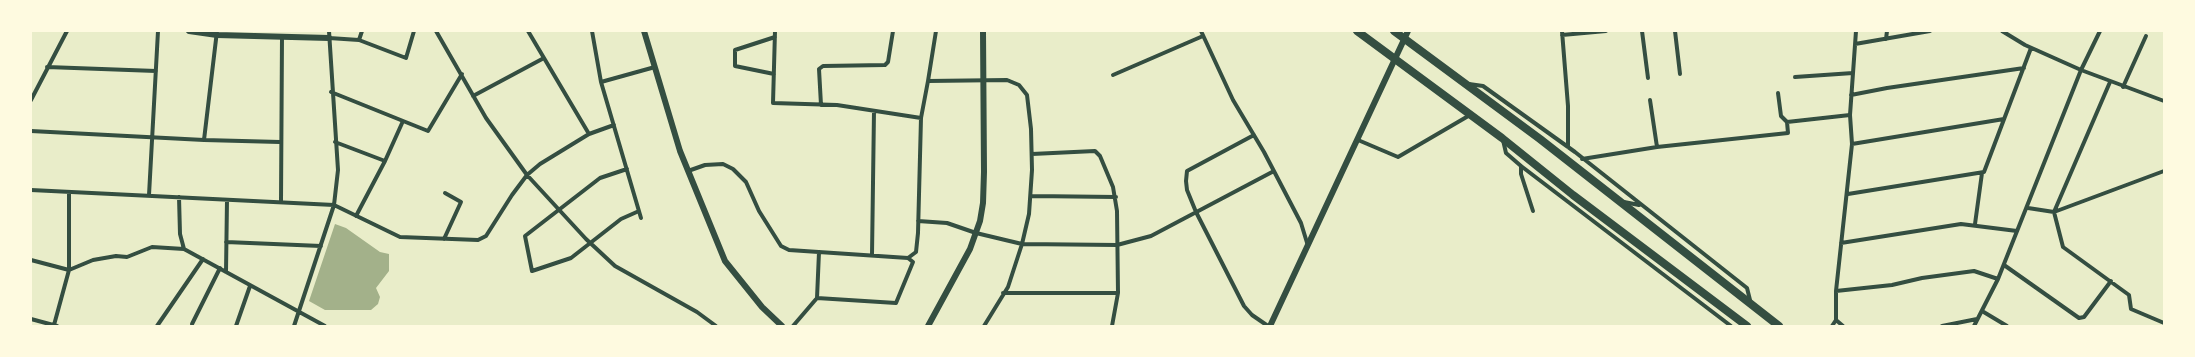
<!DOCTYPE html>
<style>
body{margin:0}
#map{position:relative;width:2195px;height:357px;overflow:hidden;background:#e9edc9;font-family:"Golos Text",sans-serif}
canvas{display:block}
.frame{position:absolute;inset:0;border:32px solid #fefae0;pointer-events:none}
</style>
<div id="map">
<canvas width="2195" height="357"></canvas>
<div class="frame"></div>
</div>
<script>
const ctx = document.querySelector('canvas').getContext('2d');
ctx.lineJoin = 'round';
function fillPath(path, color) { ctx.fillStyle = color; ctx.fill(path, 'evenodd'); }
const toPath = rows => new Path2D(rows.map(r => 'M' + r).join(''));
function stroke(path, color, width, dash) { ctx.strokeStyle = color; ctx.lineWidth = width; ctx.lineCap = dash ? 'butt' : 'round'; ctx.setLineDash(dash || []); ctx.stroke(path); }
const water = toPath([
 [335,224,346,228,380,252,389,254,389,271,376,288,380,297,378,304,371,310,325,310,309,301]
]);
const minor = toPath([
 [436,31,486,118,527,175,586,239,615,266,697,312,716,326],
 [528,31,589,134],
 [592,31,601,82,655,67],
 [1201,31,1233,100,1264,152,1301,223,1308,246],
 [1562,31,1568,106,1568,147],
 [1642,31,1648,78],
 [1675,31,1680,74],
 [2002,31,2025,45,2081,70,2164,101],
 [1562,35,1606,31],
 [329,38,359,40,406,58,414,31],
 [1886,39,1887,31],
 [359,40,362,31],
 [1855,44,1930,31],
 [47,67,156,71],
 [774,74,735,66,735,50,775,37],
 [1113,75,1203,36],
 [1795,77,1853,73],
 [928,81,936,31],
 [601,82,641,218],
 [2110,82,2054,212,2063,247,2129,295,2131,309,2164,323],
 [1469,84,1483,86,1575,152,1747,288,1751,304],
 [2123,87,2146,36],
 [331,92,428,131,462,74],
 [1778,93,1781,116,1787,122],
 [1851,95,1887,88,2024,68],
 [473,96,544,58],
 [31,100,67,31],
 [1650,100,1657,147,1788,133,1787,122,1850,115],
 [821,105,819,69,823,66,885,65,888,62,893,31],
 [921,118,928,81,1007,80,1019,85,1027,95,1031,129,1032,170,1029,214,1022,244,1008,287,984,326],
 [31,131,204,140,280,142],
 [1254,135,1187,171,1186,181,1187,190,1196,212,1244,306,1252,315,1268,326],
 [204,140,217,31],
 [1358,140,1398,157,1470,115],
 [1503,140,1506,153,1521,166,1731,326],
 [335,142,385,161],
 [1852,144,2004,119],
 [1032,154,1095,151,1100,156,1113,187,1117,211,1118,293,1112,326],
 [1582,159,1657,147],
 [1521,166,1521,174,1533,211],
 [627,169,600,178,525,236,532,271,571,258,621,219,639,211],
 [688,171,705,165,723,164,733,169,746,182,759,211,781,246,789,250,908,258,916,252,918,233,921,118,837,105,773,103,775,31],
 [31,190,334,205,400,237,478,240,486,236,512,195,527,175,540,164,589,134,614,125],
 [1848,194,1984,172,2031,48],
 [149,195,158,31],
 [1032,196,1116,197],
 [179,197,180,234,184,249,325,326],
 [281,202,282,36],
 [1624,202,1639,205],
 [2028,208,2054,212,2164,171],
 [356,216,385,161,403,121],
 [918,221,947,223,976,233,1022,244,1117,245,1151,236,1274,171],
 [1975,224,1982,173],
 [444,239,461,202,445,193],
 [226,242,321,246],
 [1841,243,1961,224,2017,231],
 [872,255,874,111],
 [31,260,69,270,93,260,116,256,127,257,152,247,184,249],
 [2004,265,2079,318,2084,317,2111,281],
 [226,272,227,200],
 [1836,291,1892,285,1922,278,1974,271,1998,279],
 [1003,293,1118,293],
 [817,298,896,303,913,262,908,258],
 [1982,311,2007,326],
 [31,319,57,326],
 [1836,320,1843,326],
 [192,324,220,268],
 [54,325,69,270,69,193],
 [157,326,203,259],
 [236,326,250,286],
 [294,326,334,205,338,170,329,31],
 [793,326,817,298,819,252],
 [1832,326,1836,320,1836,291,1852,144,1850,115,1856,31],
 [1942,326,1977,319],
 [1974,326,1998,279,2081,70,2100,31]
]);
const tertiary = toPath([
 [189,31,217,35,329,38],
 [644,31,680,151,725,261,762,307,782,326],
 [928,326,970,249,980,221,983,203,984,172,983,31],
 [1270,326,1408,31]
]);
const trunk = toPath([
 [1357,31,1502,138,1573,195,1747,326],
 [1394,31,1540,139,1779,326]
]);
fillPath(water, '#a3b18a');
stroke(minor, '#344e41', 4);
stroke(tertiary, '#344e41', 6);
stroke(trunk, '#344e41', 8);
</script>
